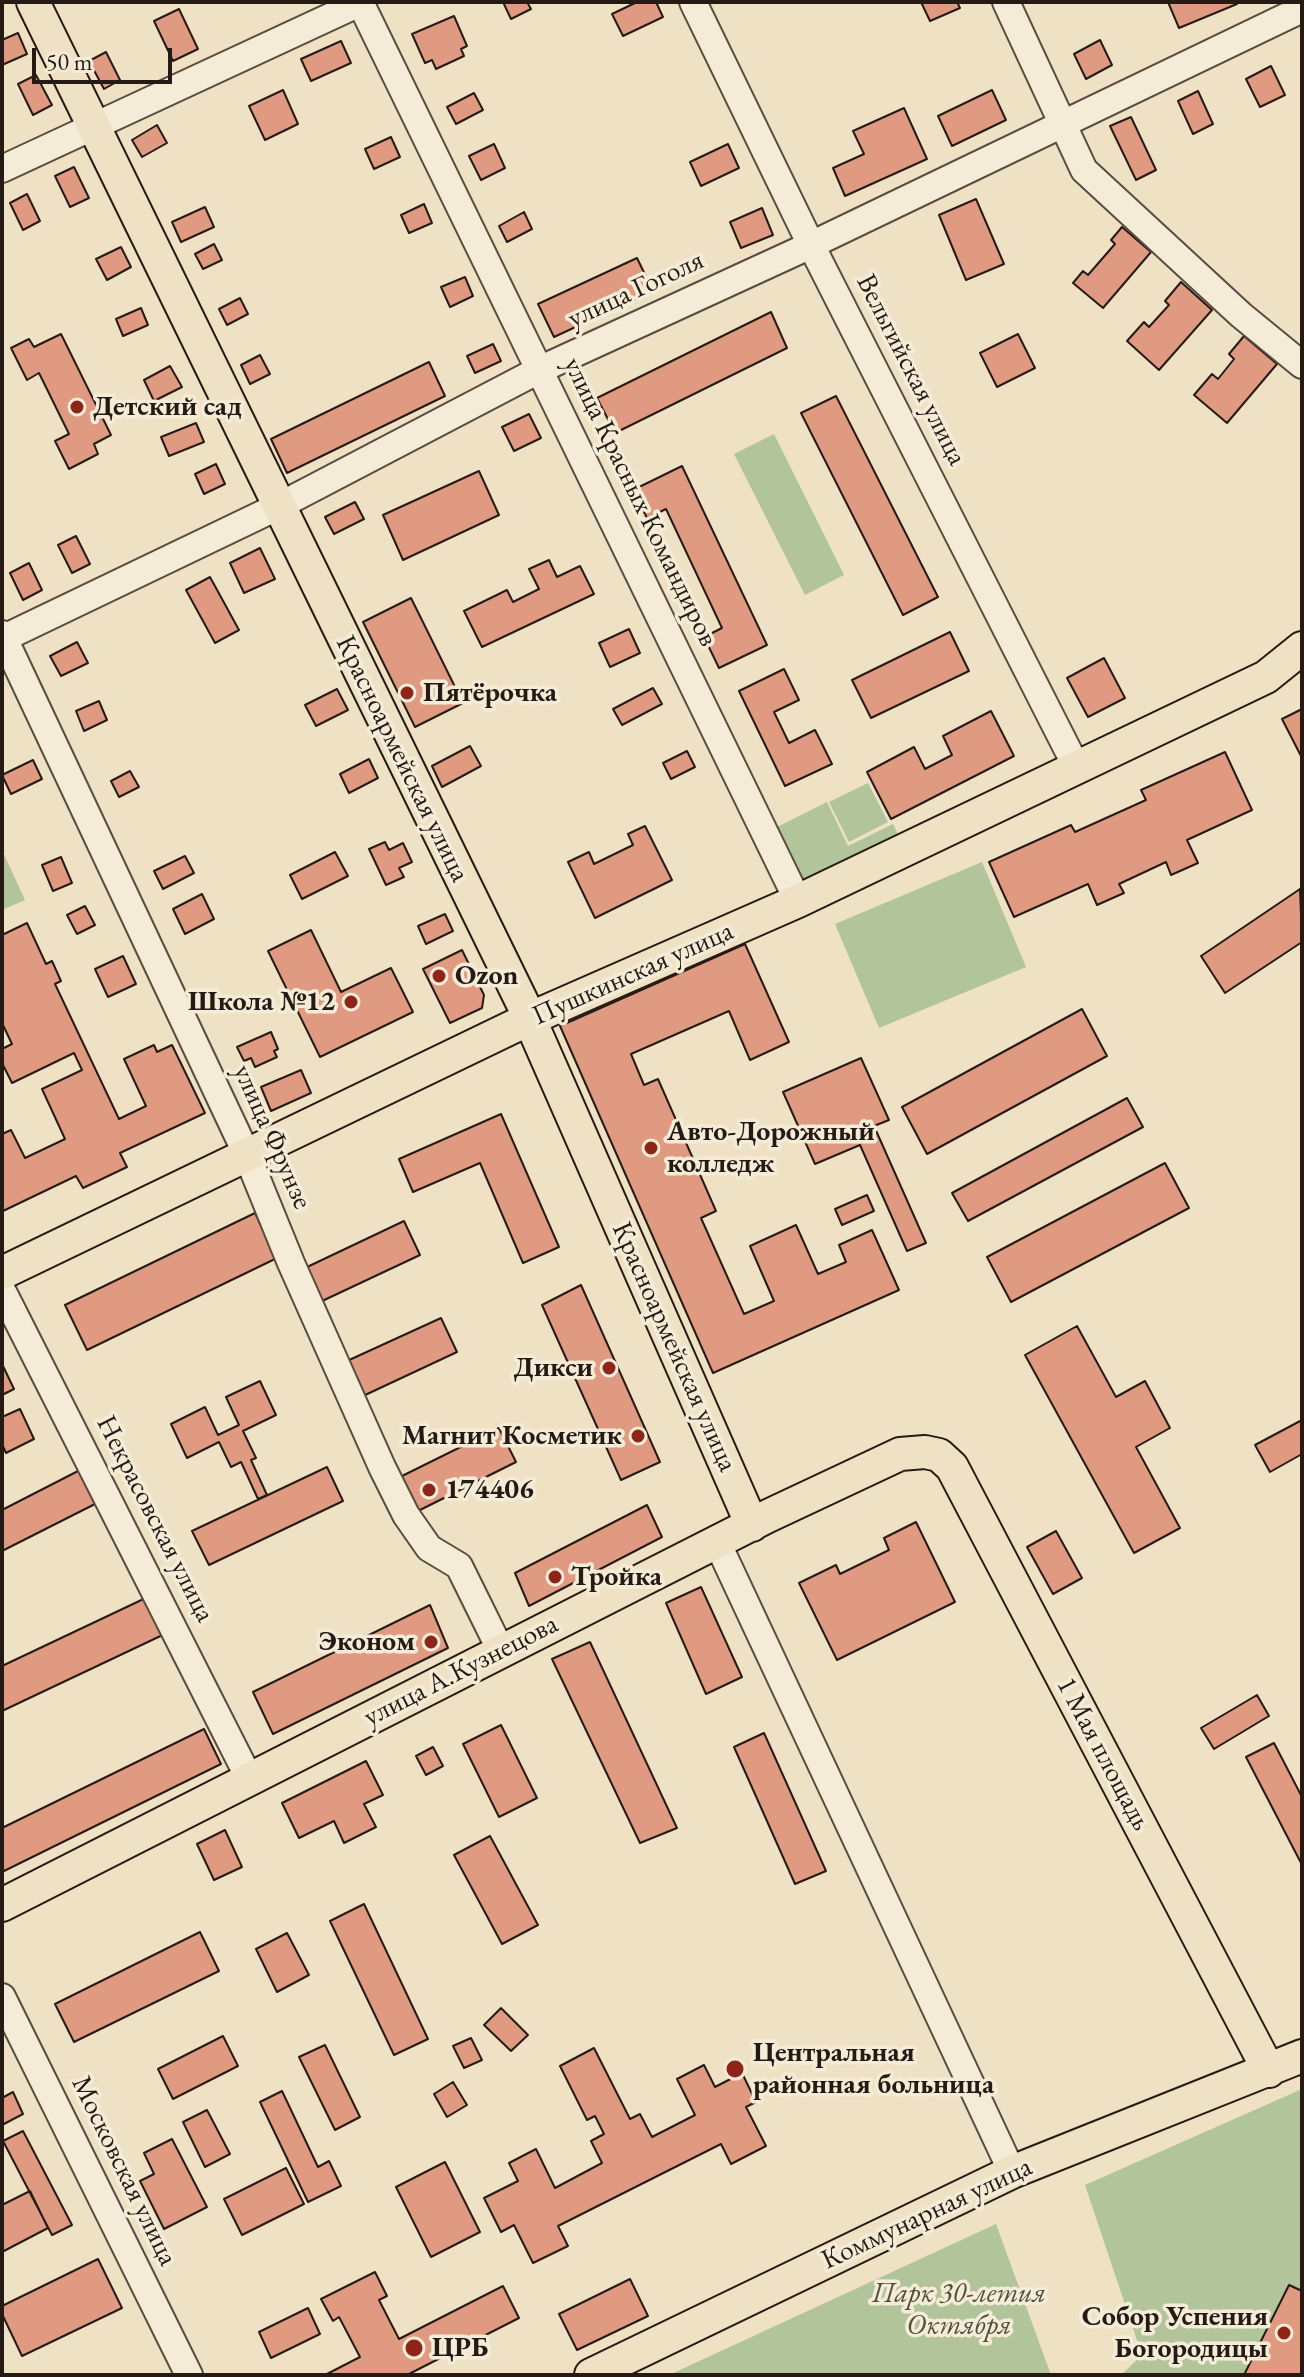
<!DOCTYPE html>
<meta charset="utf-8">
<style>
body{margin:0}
#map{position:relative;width:1304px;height:2377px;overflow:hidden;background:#efe1c3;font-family:"EB Garamond",serif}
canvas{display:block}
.frame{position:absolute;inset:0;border:4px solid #261b14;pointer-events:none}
.scale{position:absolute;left:32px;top:48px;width:140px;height:36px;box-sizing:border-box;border:4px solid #261b14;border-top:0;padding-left:10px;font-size:24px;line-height:28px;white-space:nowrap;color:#261b14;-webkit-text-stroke:6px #f5ecd8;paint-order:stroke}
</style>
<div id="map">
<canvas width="1304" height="2377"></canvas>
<div class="frame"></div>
<div class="scale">50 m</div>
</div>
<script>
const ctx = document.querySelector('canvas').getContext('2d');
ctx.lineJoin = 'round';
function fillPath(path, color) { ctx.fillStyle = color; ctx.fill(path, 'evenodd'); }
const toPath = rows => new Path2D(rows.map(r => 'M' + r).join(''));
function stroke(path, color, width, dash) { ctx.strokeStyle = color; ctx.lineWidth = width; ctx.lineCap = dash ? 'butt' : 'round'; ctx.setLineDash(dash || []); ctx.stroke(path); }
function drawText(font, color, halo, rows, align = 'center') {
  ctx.font = font + ' "EB Garamond",serif'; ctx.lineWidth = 7; ctx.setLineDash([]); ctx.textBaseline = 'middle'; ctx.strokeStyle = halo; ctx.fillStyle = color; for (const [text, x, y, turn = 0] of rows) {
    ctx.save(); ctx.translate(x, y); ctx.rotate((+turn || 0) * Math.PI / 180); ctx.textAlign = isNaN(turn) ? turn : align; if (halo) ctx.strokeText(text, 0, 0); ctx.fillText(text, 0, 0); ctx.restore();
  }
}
const green = toPath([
 [774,434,844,575,805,595,734,454],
 [868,783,888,822,849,842,829,802],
 [827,802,848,846,893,824,898,835,801,883,775,828],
 [2,850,25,900,2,910],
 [982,862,1026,967,879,1028,835,924],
 [1302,2089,1302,2375,1121,2375,1142,2355,1085,2185],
 [996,2224,1051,2375,669,2375]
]);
const building = toPath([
 [503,2,527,2,531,9,511,19,503,2],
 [637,2,656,2,663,17,623,36,612,14,637,2],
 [921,2,957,2,960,8,930,21,921,2],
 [1168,2,1236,2,1237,4,1179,28,1168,2],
 [179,9,198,49,173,61,154,21,179,9],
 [454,16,467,46,461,49,464,56,436,69,432,60,425,63,412,34,454,16],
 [18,33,27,54,2,65,2,40,18,33],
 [1100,40,1112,65,1086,79,1074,54,1100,40],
 [341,41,351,63,311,81,301,59,341,41],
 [106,52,120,80,104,89,89,61,106,52],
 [1271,66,1285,95,1260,107,1246,79,1271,66],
 [36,75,52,105,33,115,18,84,36,75],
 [283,90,298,124,265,140,249,106,283,90],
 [992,90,1006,120,952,146,938,116,992,90],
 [1198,91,1213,124,1193,134,1178,101,1198,91],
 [474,93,483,110,456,124,447,107,474,93],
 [904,108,927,159,845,196,833,168,864,154,853,131,904,108],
 [1131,117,1156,170,1136,180,1110,126,1131,117],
 [157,125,167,143,142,157,132,140,157,125],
 [391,137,400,157,374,169,365,149,391,137],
 [494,144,505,168,481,180,469,156,494,144],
 [728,144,739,168,701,186,690,162,728,144],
 [74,167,89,198,70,207,55,176,74,167],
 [27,194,40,221,23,230,10,203,27,194],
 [976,199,1004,264,966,280,939,215,976,199],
 [424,204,432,223,409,233,401,215,424,204],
 [205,207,214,227,181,242,172,222,205,207],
 [762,208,773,235,741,248,730,222,762,208],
 [524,212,532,229,507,242,499,226,524,212],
 [1122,227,1151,252,1103,308,1073,283,1083,271,1088,275,1115,244,1111,240,1122,227],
 [214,244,222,260,203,269,195,254,214,244],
 [121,247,131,267,107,280,96,259,121,247],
 [637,258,653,291,554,337,538,304,637,258],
 [465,277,473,296,450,307,441,287,465,277],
 [1181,282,1212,310,1159,370,1127,341,1144,322,1149,327,1169,305,1165,301,1181,282],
 [240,298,248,314,227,325,219,309,240,298],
 [141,308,148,325,123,336,116,319,141,308],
 [771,312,787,348,615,433,597,398,771,312],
 [61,334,111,435,94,444,98,454,69,469,55,441,69,434,39,373,27,380,11,348,29,339,34,347,61,334],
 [1018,334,1035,368,997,387,980,353,1018,334],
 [1244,336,1277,364,1227,423,1194,395,1212,374,1218,379,1234,359,1229,354,1244,336],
 [493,344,501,361,475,373,467,356,493,344],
 [260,355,270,374,250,384,241,365,260,355],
 [429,362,445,396,287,473,271,439,429,362],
 [170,366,182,387,154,401,144,380,170,366],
 [836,396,938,597,903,615,801,413,836,396],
 [529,414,541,438,514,451,502,427,529,414],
 [196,423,204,442,169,456,161,437,196,423],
 [216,464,225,484,204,494,195,474,216,464],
 [682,466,767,645,719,668,704,637,722,628,666,509,647,518,633,490,682,466],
 [479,471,499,515,403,560,383,515,479,471],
 [355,502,364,519,334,534,325,517,355,502],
 [76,536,90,564,72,573,58,545,76,536],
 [260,548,275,579,244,593,230,563,260,548],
 [549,560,557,577,580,566,594,594,482,647,464,611,507,590,513,602,539,589,529,569,549,560],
 [29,563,42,590,23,600,10,573,29,563],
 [210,577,239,630,215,643,186,590,210,577],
 [411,598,463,703,415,727,363,622,411,598],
 [629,629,640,653,610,667,599,643,629,629],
 [950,632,969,671,871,718,852,680,950,632],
 [77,642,88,663,61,676,50,656,77,642],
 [1104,658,1125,698,1088,717,1067,678,1104,658],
 [784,669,799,700,774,712,789,743,815,730,832,764,785,786,739,691,784,669],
 [653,688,662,704,622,725,613,709,653,688],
 [337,689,348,710,316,726,305,705,337,689],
 [99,701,107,720,84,731,76,711,99,701],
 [1302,709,1302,758,1282,719,1302,709],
 [991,711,1014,756,891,819,867,772,914,747,925,769,952,755,943,736,991,711],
 [470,746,481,766,442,787,432,766,470,746],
 [687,751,695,767,671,779,663,763,687,751],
 [1225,752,1252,810,1187,840,1198,863,1171,875,1166,862,1119,884,1124,893,1097,905,1088,884,1014,917,989,862,1071,825,1075,832,1146,800,1141,790,1225,752],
 [369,759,378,778,349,793,340,774,369,759],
 [33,760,42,779,11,794,2,775,33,760],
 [130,771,139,787,119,797,111,781,130,771],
 [645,826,672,880,595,918,568,862,589,852,594,864,633,845,628,834,645,826],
 [385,842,389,850,403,843,412,862,399,868,404,877,386,885,369,849,385,842],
 [335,852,348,876,302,899,290,875,335,852],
 [185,856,194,873,163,889,154,871,185,856],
 [61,857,72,883,53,891,42,865,61,857],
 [1300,889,1302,942,1225,993,1201,956,1300,889],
 [202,894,214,919,185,934,173,909,202,894],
 [85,906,95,925,77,934,67,915,85,906],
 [445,914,453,931,426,944,418,926,445,914],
 [27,923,46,964,52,961,61,981,55,984,119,1119,146,1106,124,1059,154,1045,157,1052,172,1045,205,1113,120,1153,127,1167,83,1188,76,1176,3,1211,2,1134,11,1130,25,1158,65,1139,42,1089,82,1070,74,1053,12,1083,2,1063,2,1049,12,1044,2,1023,2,935,27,923],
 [311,930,341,992,391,968,413,1012,320,1057,268,951,311,930],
 [745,944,789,1042,750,1060,729,1011,631,1054,644,1085,658,1079,716,1211,701,1218,744,1314,774,1301,750,1246,796,1225,818,1274,846,1262,839,1245,872,1230,899,1290,713,1373,560,1026,745,944],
 [462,950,484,995,482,1008,450,1023,423,969,462,950],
 [123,956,136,984,108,997,95,969,123,956],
 [1082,1009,1107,1056,927,1154,902,1107,1082,1009],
 [271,1032,278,1049,274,1051,277,1057,255,1067,251,1058,244,1061,237,1047,271,1032],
 [861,1058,889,1120,874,1126,926,1243,907,1251,860,1145,815,1164,783,1092,861,1058],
 [301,1070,311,1093,271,1111,261,1087,301,1070],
 [1127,1098,1143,1127,968,1221,952,1193,1127,1098],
 [501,1114,559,1247,523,1263,480,1163,413,1192,399,1159,501,1114],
 [1165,1163,1189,1208,1011,1302,987,1257,1165,1163],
 [867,1195,874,1211,842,1225,835,1209,867,1195],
 [255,1213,277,1258,87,1350,65,1305,255,1213],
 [404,1221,420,1255,320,1302,305,1268,404,1221],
 [581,1285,660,1462,621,1480,542,1305,581,1285],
 [441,1318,457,1352,363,1396,347,1361,441,1318],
 [1077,1326,1116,1397,1145,1381,1170,1428,1136,1447,1180,1528,1134,1553,1025,1355,1077,1326],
 [2,1364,14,1389,2,1395,2,1364],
 [260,1381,276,1415,243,1431,256,1458,251,1460,267,1495,258,1499,241,1462,231,1467,219,1442,187,1458,171,1424,205,1407,218,1435,239,1425,226,1397,260,1381],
 [20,1409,34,1439,6,1453,2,1444,2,1417,20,1409],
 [1302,1420,1302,1454,1270,1472,1255,1445,1302,1420],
 [499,1428,516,1462,418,1511,400,1477,499,1428],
 [327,1467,343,1501,209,1565,192,1531,327,1467],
 [80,1470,97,1503,2,1551,2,1510,80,1470],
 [647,1505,662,1537,529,1606,515,1573,647,1505],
 [916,1522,955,1602,837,1660,799,1583,836,1565,840,1574,889,1550,884,1538,916,1522],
 [1056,1531,1082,1578,1053,1594,1027,1547,1056,1531],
 [701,1587,742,1677,706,1694,666,1603,701,1587],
 [152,1595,169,1632,2,1711,2,1666,152,1595],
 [430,1605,448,1648,273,1734,253,1692,430,1605],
 [590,1642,677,1828,640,1843,552,1659,590,1642],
 [1257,1695,1269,1716,1214,1749,1201,1728,1257,1695],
 [501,1725,537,1798,499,1817,463,1744,501,1725],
 [204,1729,221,1764,2,1872,2,1828,204,1729],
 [764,1733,826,1871,795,1884,734,1747,764,1733],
 [1274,1743,1302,1797,1301,1863,1246,1757,1274,1743],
 [433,1747,443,1766,426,1775,416,1756,433,1747],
 [366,1761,383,1795,364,1804,376,1827,344,1843,334,1821,299,1838,282,1803,366,1761],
 [225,1830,242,1867,214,1880,197,1844,225,1830],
 [490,1836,538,1925,502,1944,454,1855,490,1836],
 [364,1904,428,2039,394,2055,330,1921,364,1904],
 [200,1932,219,1971,74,2042,55,2004,200,1932],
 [287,1933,309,1975,277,1992,256,1949,287,1933],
 [501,2008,528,2035,511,2051,484,2025,501,2008],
 [223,2036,238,2066,173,2099,158,2069,223,2036],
 [471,2038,482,2060,464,2068,453,2046,471,2038],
 [325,2045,360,2117,335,2130,299,2057,325,2045],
 [594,2048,630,2119,640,2114,652,2137,695,2115,677,2079,704,2065,715,2087,742,2073,756,2102,746,2107,766,2146,731,2164,721,2144,558,2226,568,2246,533,2263,514,2225,501,2232,484,2198,518,2181,509,2163,536,2149,555,2188,602,2163,591,2141,604,2134,595,2116,587,2120,560,2066,594,2048],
 [453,2082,467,2105,447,2117,434,2094,453,2082],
 [282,2091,318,2167,329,2161,341,2186,308,2202,260,2102,282,2091],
 [13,2092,23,2114,2,2125,2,2098,13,2092],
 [207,2110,230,2154,205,2167,183,2122,207,2110],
 [23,2131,72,2225,52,2235,3,2141,23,2131],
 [172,2139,207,2207,164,2229,140,2181,154,2174,144,2153,172,2139],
 [445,2162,480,2232,431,2257,396,2187,445,2162],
 [286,2168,304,2204,242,2235,224,2199,286,2168],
 [30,2191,48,2228,2,2252,2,2205,30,2191],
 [98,2259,122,2308,22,2356,2,2314,2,2306,98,2259],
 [375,2272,387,2296,379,2300,399,2339,503,2286,519,2318,407,2375,325,2375,360,2357,339,2317,333,2321,321,2299,375,2272],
 [630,2279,648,2316,577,2350,559,2314,630,2279],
 [1289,2285,1302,2291,1302,2375,1244,2375,1289,2285],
 [308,2308,320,2334,271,2358,259,2332,308,2308]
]);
const minor = toPath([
 [360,2,798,901],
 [693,2,811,245,1076,766],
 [1006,2,1084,170,1241,315,1302,365],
 [2,169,362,2],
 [2,634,247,1155,291,1263,382,1467,406,1515,429,1548,459,1566,501,1651],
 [2,639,277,507,539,370,811,245,1302,9],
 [2,1290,249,1778],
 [717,1542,1012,2172],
 [2,1997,189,2375]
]);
const major = toPath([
 [33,2,523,1004,752,1525],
 [2,1273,529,1019,798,901,1266,677,1302,648],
 [2,1905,768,1516,900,1454,925,1452,939,1455,952,1467,1269,2071],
 [591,2375,1012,2172,1302,2056]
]);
const markers = [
 [77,407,8,"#8f2418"],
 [407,693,8,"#8f2418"],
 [439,976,8,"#8f2418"],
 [351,1002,8,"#8f2418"],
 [651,1148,8,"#8f2418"],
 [609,1368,8,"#8f2418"],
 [638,1436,8,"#8f2418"],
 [429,1490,8,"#8f2418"],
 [555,1577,8,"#8f2418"],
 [431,1642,8,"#8f2418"],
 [735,2069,10,"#8f2418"],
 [1284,2333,8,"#8f2418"],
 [414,2348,10,"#8f2418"]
];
const streetNames = [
 ["улица Гоголя",636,290,-25],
 ["Вельгийская улица",911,370,63],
 ["улица Красных Командиров",640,502,64],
 ["Красноармейская улица",402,759,64],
 ["Пушкинская улица",633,974,-24],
 ["улица Фрунзе",272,1137,66],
 ["Красноармейская улица",674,1347,66],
 ["Некрасовская улица",155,1519,63],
 ["улица А.Кузнецова",461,1671,-27],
 ["1 Мая площадь",1103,1754,62],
 ["Московская улица",124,2171,64],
 ["Коммунарная улица",927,2214,-25]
];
const poiNames = [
 ["Детский сад",93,407],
 ["Пятёрочка",423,693],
 ["Ozon",455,976],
 ["Школа №12",335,1002,"right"],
 ["Авто-Дорожный",667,1132],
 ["колледж",667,1164],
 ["Дикси",593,1368,"right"],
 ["Магнит Косметик",622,1436,"right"],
 ["174406",445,1490],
 ["Тройка",571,1577],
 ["Эконом",415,1642,"right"],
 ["Центральная",753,2053],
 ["районная больница",753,2085],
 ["Собор Успения",1268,2317,"right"],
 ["Богородицы",1268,2349,"right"],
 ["ЦРБ",432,2348]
];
const parkNames = [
 ["Парк 30-летия",959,2294],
 ["Октября",959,2326]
];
fillPath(green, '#b2c499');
fillPath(building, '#df9a81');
stroke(building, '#261b14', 2);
stroke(minor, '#584c40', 30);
stroke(major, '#261b14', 36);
stroke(minor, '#f5ecd8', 26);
stroke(major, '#efe1c3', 32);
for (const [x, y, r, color] of markers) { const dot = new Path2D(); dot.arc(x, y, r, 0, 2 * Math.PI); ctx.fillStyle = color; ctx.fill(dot); stroke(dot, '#f5ecd8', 3); }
drawText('28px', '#261b14', '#f5ecd8', streetNames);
drawText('bold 28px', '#261b14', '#f5ecd8', poiNames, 'left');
drawText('italic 28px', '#504e3c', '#f5ecd8', parkNames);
</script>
